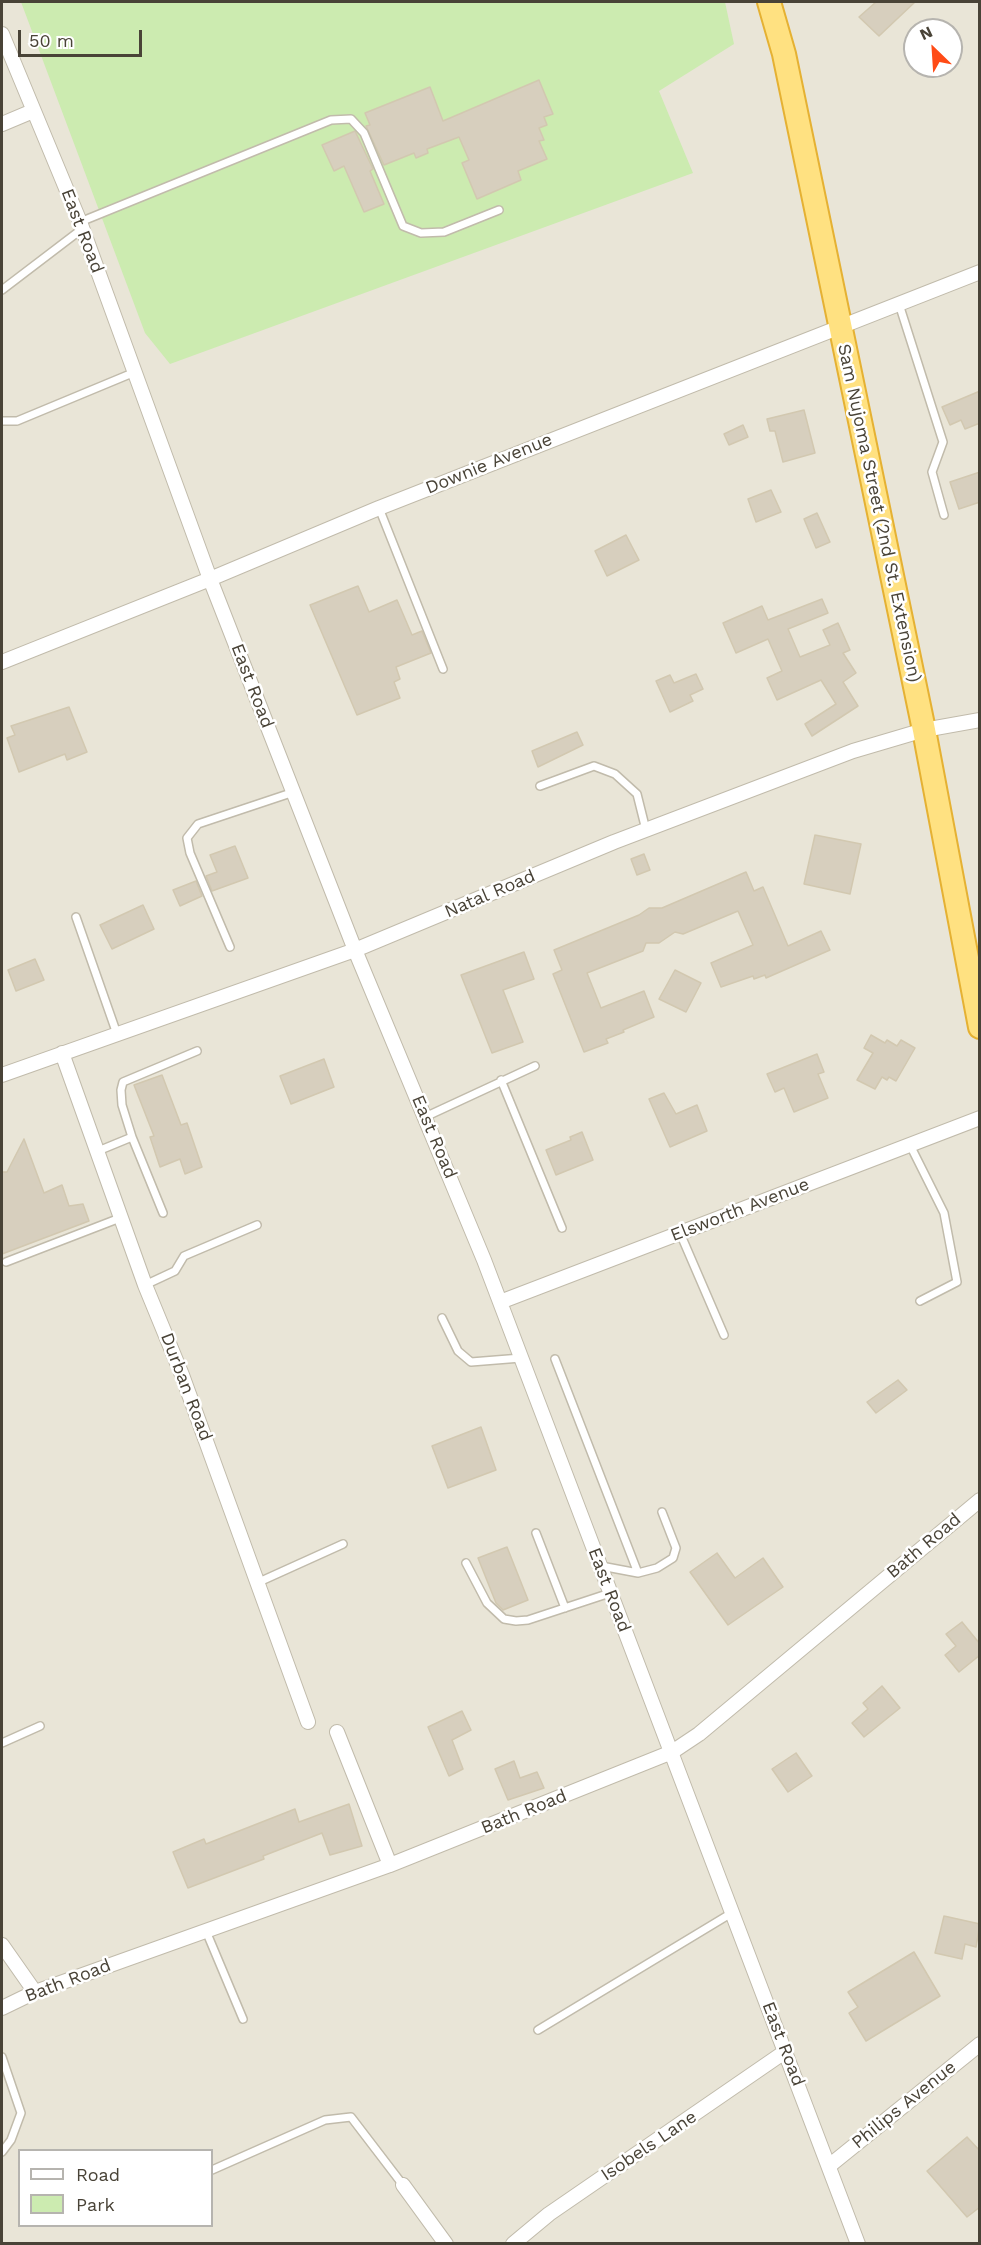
<!DOCTYPE html>
<style>
body{margin:0}
#map{position:relative;width:981px;height:2245px;overflow:hidden;background:#f5f2e9;font-family:"Work Sans",sans-serif}
canvas{display:block}
.frame{position:absolute;inset:0;border:3px solid #494337;pointer-events:none}
.legend{position:absolute;left:18px;top:2149px;width:195px;height:78px;box-sizing:border-box;background:#fff;border:2px solid #b6b4af;margin:0;padding:8px 10px;list-style:none;font-size:18px;color:#494337}
.legend li{display:flex;align-items:center;gap:12px;height:30px}
.legend b{width:30px;border:2px solid #b6b4af}
.north{position:absolute;left:903px;top:18px;width:60px;height:60px;box-sizing:border-box;background:#fff;border:2px solid #b6b4af;border-radius:50%;rotate:335deg;font-size:16px;font-weight:700;line-height:24px;text-align:center;color:#494337}
.north::after{content:'';display:block;margin:auto;width:21px;height:27px;background:#ff4b16;clip-path:polygon(50% 0,100% 100%,50% 72%,0 100%)}
.scale{position:absolute;left:18px;top:30px;width:124px;height:27px;box-sizing:border-box;border:3px solid #494337;border-top:0;padding-left:8px;font-size:18px;line-height:21px;white-space:nowrap;color:#494337;-webkit-text-stroke:4px #fff;paint-order:stroke}
</style>
<div id="map">
<canvas width="981" height="2245"></canvas>
<div class="frame"></div>
<ul class="legend">
<li><b style="height:8px;background:#fff"></b>Road</li>
<li><b style="height:16px;background:#ccebb0"></b>Park</li>
</ul>
<div class="north">N</div>
<div class="scale">50 m</div>
</div>
<script>
const ctx = document.querySelector('canvas').getContext('2d');
ctx.lineJoin = 'round';
function fillPath(path, color) { ctx.fillStyle = color; ctx.fill(path, 'evenodd'); }
const toPath = rows => new Path2D(rows.map(r => 'M' + r).join(''));
function stroke(path, color, width, dash) { ctx.strokeStyle = color; ctx.lineWidth = width; ctx.lineCap = dash ? 'butt' : 'round'; ctx.setLineDash(dash || []); ctx.stroke(path); }
function drawText(font, color, halo, rows, align = 'center') {
  ctx.font = font + ' "Work Sans",sans-serif'; ctx.lineWidth = 5; ctx.setLineDash([]); ctx.textBaseline = 'middle'; ctx.strokeStyle = halo; ctx.fillStyle = color; for (const [text, x, y, turn = 0] of rows) {
    ctx.save(); ctx.translate(x, y); ctx.rotate((+turn || 0) * Math.PI / 180); ctx.textAlign = isNaN(turn) ? turn : align; if (halo) ctx.strokeText(text, 0, 0); ctx.fillText(text, 0, 0); ctx.restore();
  }
}
const residential = toPath([
 [2,2,979,2,979,2243,2,2243],
 [915,30,951,30,951,66,915,66],
 [20,2150,212,2150,212,2226,20,2226]
]);
const green = toPath([
 [21,2,725,2,734,44,659,91,693,173,170,364,145,333]
]);
const building = toPath([
 [876,2,915,2,879,36,859,17,876,2],
 [539,80,553,114,544,117,547,125,539,128,544,140,539,141,547,159,518,171,521,180,477,199,462,163,469,160,459,137,427,149,428,153,416,158,414,153,384,165,366,126,370,125,365,113,430,87,443,121,539,80],
 [355,131,373,169,370,171,384,204,364,212,344,166,334,171,322,145,355,131],
 [980,391,980,423,965,429,961,420,950,425,942,407,980,391],
 [804,410,815,453,783,462,775,431,770,431,767,419,804,410],
 [743,425,748,437,729,445,724,434,743,425],
 [980,472,980,502,959,509,950,482,980,472],
 [771,490,781,512,756,522,748,499,771,490],
 [817,513,830,542,816,548,804,519,817,513],
 [626,535,639,560,607,576,595,551,626,535],
 [358,586,369,612,397,600,412,635,422,631,431,653,396,667,400,679,394,682,400,698,357,715,310,605,358,586],
 [822,599,828,613,788,629,800,657,830,645,823,630,838,623,850,650,843,653,856,673,843,682,858,706,812,736,805,724,836,704,821,680,777,700,767,678,782,671,768,639,736,653,723,623,762,606,768,620,822,599],
 [696,674,703,689,690,695,693,701,670,712,656,681,670,675,674,683,696,674],
 [69,707,87,752,67,760,65,754,19,772,7,738,15,735,11,726,69,707],
 [577,732,583,745,538,767,532,751,577,732],
 [815,835,861,844,850,894,804,884,815,835],
 [235,846,248,878,212,891,206,876,217,872,210,855,235,846],
 [644,854,650,870,637,875,631,859,644,854],
 [746,872,754,891,763,887,788,946,821,931,830,950,766,978,765,975,754,979,753,976,721,987,711,963,753,945,738,911,683,934,675,932,659,943,646,943,643,951,587,973,601,1008,644,991,654,1017,623,1030,624,1032,606,1039,608,1043,584,1052,553,974,562,970,554,950,639,915,649,908,662,908,746,872],
 [196,881,202,896,180,906,173,890,196,881],
 [143,905,154,929,112,949,100,925,143,905],
 [524,952,534,979,503,990,523,1042,492,1053,461,975,524,952],
 [35,959,44,980,16,991,8,970,35,959],
 [675,970,701,983,686,1012,659,999,675,970],
 [871,1035,885,1043,887,1040,897,1046,901,1040,915,1048,896,1081,889,1077,887,1080,882,1077,875,1089,857,1080,873,1053,864,1048,871,1035],
 [817,1054,824,1072,818,1074,828,1098,794,1112,784,1088,775,1092,767,1074,817,1054],
 [324,1059,334,1087,291,1104,280,1076,324,1059],
 [162,1075,181,1125,187,1123,202,1167,185,1174,180,1159,160,1167,150,1137,154,1136,134,1085,162,1075],
 [664,1093,676,1114,697,1105,707,1131,670,1147,649,1099,664,1093],
 [582,1132,593,1160,556,1175,546,1150,571,1140,570,1137,582,1132],
 [24,1139,44,1193,62,1185,69,1206,83,1204,89,1221,2,1254,2,1172,7,1172,24,1139],
 [898,1380,907,1390,876,1413,867,1402,898,1380],
 [481,1427,496,1470,448,1488,432,1446,481,1427],
 [507,1547,528,1600,503,1610,496,1603,478,1558,507,1547],
 [717,1553,735,1578,763,1558,783,1587,728,1625,690,1572,717,1553],
 [962,1622,980,1644,980,1655,959,1672,945,1655,956,1646,946,1634,962,1622],
 [882,1686,900,1708,864,1737,852,1723,868,1709,863,1703,882,1686],
 [462,1711,471,1730,452,1740,463,1769,449,1776,428,1727,462,1711],
 [796,1753,812,1776,788,1792,772,1769,796,1753],
 [514,1761,520,1778,537,1772,544,1788,508,1800,495,1769,514,1761],
 [349,1804,362,1846,330,1855,322,1833,263,1856,264,1859,188,1888,173,1852,204,1839,206,1844,295,1809,299,1822,349,1804],
 [944,1916,980,1924,976,1947,965,1944,962,1959,935,1953,944,1916],
 [914,1952,940,1996,866,2041,849,2013,858,2007,848,1992,914,1952],
 [967,2137,980,2151,980,2207,967,2217,927,2171,967,2137]
]);
const service = toPath([
 [80,222,331,120,351,119,364,133,403,226,421,233,444,232,499,210],
 [2,290,82,229],
 [899,304,943,442,932,472,944,515],
 [2,421,17,421,135,372],
 [379,508,443,669],
 [540,786,594,766,615,774,637,794,646,830],
 [76,917,117,1034],
 [230,947,190,853,187,838,198,824,294,792],
 [501,1080,562,1228],
 [425,1117,535,1066],
 [132,1137,163,1213],
 [910,1145,944,1213,957,1282,920,1301],
 [98,1151,132,1137,122,1105,121,1090,123,1082,197,1051],
 [680,1233,724,1335],
 [6,1262,120,1218],
 [145,1285,175,1271,184,1256,257,1225],
 [442,1318,458,1351,471,1362,521,1358],
 [555,1359,638,1573],
 [536,1533,565,1608],
 [466,1563,487,1603,504,1619,516,1621,528,1620,610,1593],
 [601,1566,638,1573,657,1568,673,1558,676,1548,662,1512],
 [259,1582,343,1544],
 [2,1743,40,1726],
 [206,1931,243,2019],
 [538,2030,730,1914],
 [2,2057,21,2113,11,2140,2,2152],
 [212,2170,325,2120,351,2117,403,2185]
]);
const minor = toPath([
 [2,34,80,222,210,579,355,950,484,1260,858,2244],
 [2,124,33,111],
 [2,662,210,579,379,508,980,272],
 [62,1053,145,1285,182,1375,308,1722],
 [2,1075,355,950,614,842,853,751,924,730,980,720],
 [500,1302,980,1118],
 [337,1732,390,1865],
 [2,1945,35,1992],
 [2,2008,35,1992,390,1865,672,1752,699,1734,980,1500],
 [829,2166,980,2044],
 [403,2185,446,2244],
 [513,2244,549,2214,786,2051]
]);
const trunk = toPath([
 [769,2,784,54,924,730,980,1027]
]);
const streetNames = [
 ["East Road",82,231,69],
 ["Downie Avenue",489,464,-22],
 ["Sam Nujoma Street (2nd St. Extension)",879,513,78],
 ["East Road",252,686,69],
 ["Natal Road",490,894,-23],
 ["East Road",434,1137,67],
 ["Elsworth Avenue",740,1210,-21],
 ["Durban Road",186,1387,69],
 ["Bath Road",924,1546,-40],
 ["East Road",609,1590,69],
 ["Bath Road",524,1812,-22],
 ["Bath Road",68,1981,-21],
 ["East Road",783,2044,69],
 ["Philips Avenue",904,2105,-39],
 ["Isobels Lane",649,2146,-34]
];
fillPath(residential, '#e9e5d7');
fillPath(green, '#ccebb0');
fillPath(building, '#d7cfbe');
stroke(building, '#d2c8b0', 1.5);
stroke(service, '#c1bbab', 10);
stroke(minor, '#c1bbab', 16);
stroke(trunk, '#e5b133', 26);
stroke(service, '#fff', 7);
stroke(minor, '#fff', 14);
stroke(trunk, '#ffe181', 22);
drawText('18px', '#494337', '#fff', streetNames);
</script>
